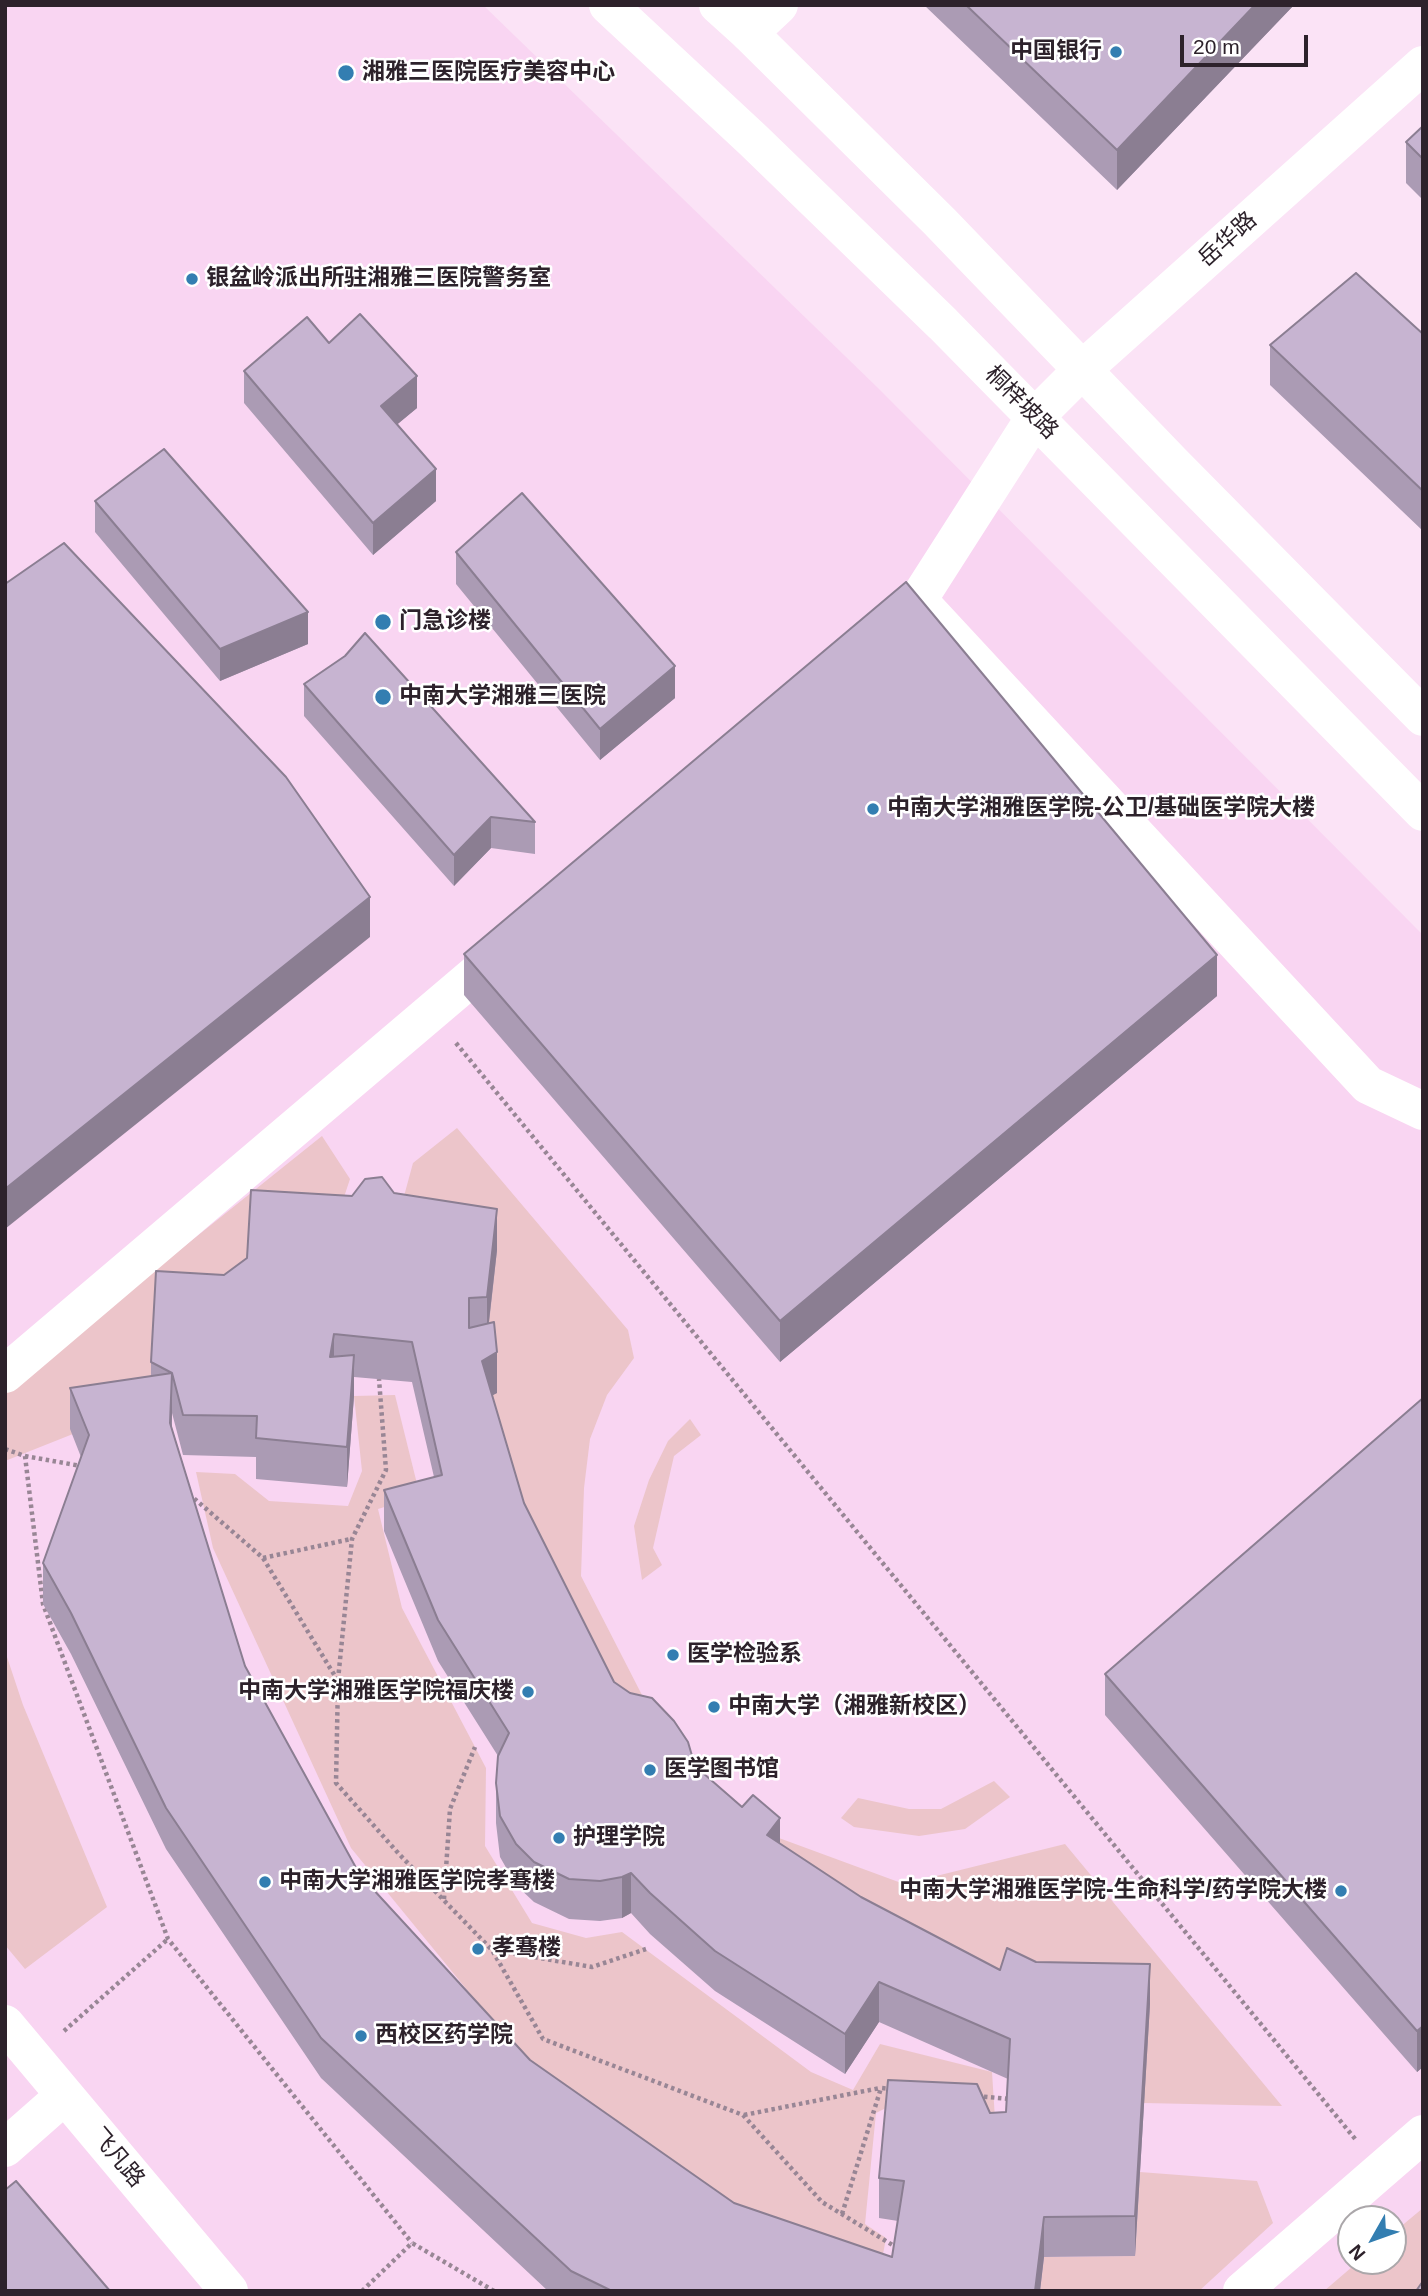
<!DOCTYPE html>
<meta charset="utf-8">
<style>
body{margin:0}
#map{position:relative;width:1428px;height:2296px;overflow:hidden;background:#fbe3f6;font-family:Arial,sans-serif}
canvas{display:block}
.frame{position:absolute;inset:0;border:7px solid #2d222b;pointer-events:none}
.north{position:absolute;left:1337px;top:2205px;width:70px;height:70px;box-sizing:border-box;background:#fff;border:2px solid #aba7aa;border-radius:50%;rotate:230deg;font-size:19px;font-weight:700;line-height:28px;text-align:center;color:#2d222b}
.north::after{content:'';display:block;margin:auto;width:24px;height:32px;background:#337eb1;clip-path:polygon(50% 0,100% 100%,50% 72%,0 100%)}
.scale{position:absolute;left:1180px;top:35px;width:128px;height:32px;box-sizing:border-box;border:4px solid #2d222b;border-top:0;padding-left:9px;font-size:21px;line-height:24px;white-space:nowrap;color:#2d222b;-webkit-text-stroke:5px #fff;paint-order:stroke}
</style>
<div id="map">
<canvas width="1428" height="2296"></canvas>
<div class="frame"></div>
<div class="north">N</div>
<div class="scale">20 m</div>
</div>
<script>
const ctx = document.querySelector('canvas').getContext('2d');
ctx.lineJoin = 'round';
function fillPath(path, color) { ctx.fillStyle = color; ctx.fill(path, 'evenodd'); }
const toPath = rows => new Path2D(rows.map(r => 'M' + r).join(''));
function stroke(path, color, width, dash) { ctx.strokeStyle = color; ctx.lineWidth = width; ctx.lineCap = dash ? 'butt' : 'round'; ctx.setLineDash(dash || []); ctx.stroke(path); }
function drawText(font, color, halo, rows, align = 'center') {
  ctx.font = font + ' Arial,"Noto Sans SC",sans-serif'; ctx.lineWidth = 5; ctx.setLineDash([]); ctx.textBaseline = 'middle'; ctx.strokeStyle = halo; ctx.fillStyle = color; for (const [text, x, y, turn = 0] of rows) {
    ctx.save(); ctx.translate(x, y); ctx.rotate((+turn || 0) * Math.PI / 180); ctx.textAlign = isNaN(turn) ? turn : align; if (halo) ctx.strokeText(text, 0, 0); ctx.fillText(text, 0, 0); ctx.restore();
  }
}
const built = toPath([
 [5,5,483,5,877,387,1423,935,1423,2291,5,2291],
 [1351,2219,1393,2219,1393,2261,1351,2261]
]);
const green = toPath([
 [457,1128,628,1330,634,1358,607,1395,590,1439,584,1488,581,1576,644,1699,614,1723,394,1233,413,1163],
 [322,1136,350,1179,331,1236,247,1298,151,1403,5,1461,5,1390],
 [395,1395,420,1496,378,1509,402,1608,486,1768,485,1846,532,1923,586,1938,622,1932,811,2072,853,2090,880,2044,992,2072,995,2119,894,2104,876,2113,865,2224,886,2238,879,2276,718,2204,606,2129,508,2040,351,1848,213,1548,196,1472,235,1474,269,1501,348,1506,362,1471,354,1396],
 [690,1419,701,1435,674,1456,653,1548,662,1565,642,1580,634,1526,649,1480,668,1441],
 [5,1651,23,1705,107,1907,25,1969,5,1945],
 [994,1781,1010,1797,965,1829,919,1836,854,1827,841,1818,858,1798,909,1809,941,1809],
 [722,1789,779,1838,904,1884,1065,1844,1282,2106,1144,2103,1036,2002,695,1807],
 [1140,2172,1257,2181,1273,2223,1199,2291,1040,2291,1044,2257,1135,2256],
 [1423,2208,1423,2291,1324,2291,1359,2261,1393,2261,1393,2233]
]);
const path = toPath([
 [456,1043,1356,2140],
 [5,1449,25,1456,43,1604,168,1939,412,2243],
 [25,1456,81,1466],
 [189,1494,263,1558,338,1681,336,1783,399,1854,492,1950,543,2039,743,2115,822,2202,899,2249],
 [263,1558,351,1539],
 [338,1680,352,1539,386,1470,379,1379],
 [444,1899,450,1809,475,1747],
 [493,1950,592,1967,646,1949],
 [64,2031,168,1939],
 [977,2096,1009,2099],
 [744,2115,880,2088],
 [842,2214,881,2088,891,2089],
 [362,2291,412,2243,494,2291]
]);
const minor = toPath([
 [749,33,779,5],
 [918,600,1368,1085,1423,1111],
 [880,632,918,600,1035,417],
 [5,1374,503,951],
 [5,2024,229,2291],
 [5,2148,64,2096],
 [1242,2291,1423,2134]
]);
const tertiary = toPath([
 [1035,417,1083,369,1423,65]
]);
const primary = toPath([
 [608,5,753,140,943,324,1423,812],
 [718,5,749,33,940,222,1172,463,1423,717]
]);
const wall = toPath([
 [924,5,1294,5,1117,190],
 [1423,126,1423,200,1406,183,1406,142],
 [1423,334,1423,531,1270,385,1270,345],
 [329,343,417,408,397,424,436,501,373,555,244,403,244,371],
 [95,501,308,644,220,681,95,532],
 [456,552,675,698,600,760,456,584],
 [304,684,535,822,535,854,491,848,454,886,304,716],
 [464,954,1217,996,780,1362,464,995],
 [394,1193,497,1250,489,1323,497,1393,492,1395,524,1503,614,1682,695,1766,780,1844,861,1897,1000,1970,1036,1962,1150,2004,1135,2256,1044,2257,1040,2291,548,2291,321,2078,166,1849,71,1654,43,1604,43,1563,81,1457,70,1429,70,1388,151,1376,151,1362,224,1275,352,1196],
 [354,1377,412,1382,434,1477,384,1490,384,1531,438,1661,498,1756,496,1783,496,1823,500,1857,516,1885,534,1902,569,1919,600,1921,622,1918,631,1913,650,1934,715,1991,845,2074,879,2022,1008,2079,1006,2112,990,2113,879,2178,879,2218,898,2221,892,2257,734,2203,530,2060,360,1875,245,1666,172,1428,172,1413,183,1455,256,1457,256,1479,347,1487,354,1396],
 [1423,1398,1423,2067,1417,2072,1105,1715,1105,1674]
]);
const shadedWall = toPath([
 [1255,5,1294,5,1117,190,1117,150],
 [417,376,417,408,381,438,381,406],
 [436,469,436,501,373,555,373,523],
 [308,612,308,644,220,681,220,649],
 [675,666,675,698,600,760,600,729],
 [491,817,491,848,454,886,454,855],
 [370,897,370,937,5,1229,5,1189],
 [1217,955,1217,996,780,1362,780,1321],
 [497,1209,497,1250,487,1338,487,1297],
 [334,1334,334,1375,330,1357],
 [497,1352,497,1393,482,1401,482,1361],
 [354,1355,354,1396,347,1487,347,1447],
 [172,1373,172,1413,170,1464,170,1423],
 [780,1818,780,1858,767,1835],
 [631,1873,631,1913,622,1918,622,1877],
 [1150,1964,1150,2004,1135,2256,1135,2216],
 [879,1982,879,2022,845,2074,845,2034],
 [1423,2026,1423,2067,1417,2072,1417,2031],
 [1044,2217,1044,2257,1040,2291,1035,2291]
]);
const building = toPath([
 [966,5,1255,5,1117,150,966,5],
 [1423,126,1423,159,1406,142,1423,126],
 [1356,273,1423,334,1423,491,1270,345,1356,273],
 [360,314,417,376,381,406,436,469,373,523,244,371,307,317,329,343,360,314],
 [164,449,308,612,220,649,95,501,164,449],
 [522,493,675,666,600,729,456,552,522,493],
 [64,543,286,777,370,897,5,1189,5,584,64,543],
 [906,582,1217,955,780,1321,464,954,906,582],
 [365,633,535,822,491,817,454,855,304,684,345,656,365,633],
 [382,1177,394,1193,497,1209,487,1297,469,1298,469,1328,494,1322,497,1352,482,1361,524,1503,614,1682,630,1693,652,1698,674,1721,688,1742,695,1766,742,1807,753,1795,780,1818,767,1835,861,1897,1000,1970,1007,1948,1036,1962,1150,1964,1135,2216,1044,2217,1035,2291,937,2290,937,2291,612,2291,571,2271,321,2038,166,1808,71,1613,43,1563,89,1435,70,1388,172,1373,151,1362,156,1271,224,1275,247,1258,251,1190,352,1196,365,1179,382,1177],
 [334,1334,412,1342,442,1475,384,1490,438,1620,509,1733,498,1756,496,1783,500,1816,516,1844,534,1862,569,1879,600,1881,622,1877,631,1873,650,1893,715,1951,845,2034,879,1982,1010,2039,1006,2112,990,2113,977,2084,888,2080,879,2178,904,2181,892,2257,734,2203,530,2060,360,1875,245,1666,170,1423,172,1373,183,1415,257,1416,256,1438,347,1447,354,1355,330,1357,334,1334],
 [1423,1398,1423,2026,1417,2031,1105,1674,1423,1398],
 [16,2181,110,2291,5,2291,5,2190,16,2181],
 [1423,2281,1423,2291,1416,2291,1423,2281]
]);
const markers = [
 [1116,52,7,"#337eb1"],
 [346,73,9,"#337eb1"],
 [192,279,7,"#337eb1"],
 [383,622,9,"#337eb1"],
 [383,697,9,"#337eb1"],
 [873,809,7,"#337eb1"],
 [673,1655,7,"#337eb1"],
 [528,1692,7,"#337eb1"],
 [714,1707,7,"#337eb1"],
 [650,1770,7,"#337eb1"],
 [559,1838,7,"#337eb1"],
 [265,1882,7,"#337eb1"],
 [1341,1891,7,"#337eb1"],
 [478,1949,7,"#337eb1"],
 [361,2036,7,"#337eb1"]
];
const poiNames = [
 ["中国银行",1102,52,"right"],
 ["湘雅三医院医疗美容中心",362,73],
 ["银盆岭派出所驻湘雅三医院警务室",206,279],
 ["门急诊楼",399,622],
 ["中南大学湘雅三医院",399,697],
 ["中南大学湘雅医学院-公卫/基础医学院大楼",887,809],
 ["医学检验系",687,1655],
 ["中南大学湘雅医学院福庆楼",514,1692,"right"],
 ["中南大学（湘雅新校区）",728,1707],
 ["医学图书馆",664,1770],
 ["护理学院",573,1838],
 ["中南大学湘雅医学院孝骞楼",279,1882],
 ["中南大学湘雅医学院-生命科学/药学院大楼",1327,1891,"right"],
 ["孝骞楼",492,1949],
 ["西校区药学院",375,2036]
];
const streetNames = [
 ["岳华路",1228,240,-42],
 ["桐梓坡路",1021,403,45],
 ["飞凡路",117,2158,50]
];
fillPath(built, '#f9d5f2');
fillPath(green, '#ecc5ca');
stroke(path, '#988695', 4.5, [3.5, 3.5]);
stroke(minor, '#fff', 38);
stroke(tertiary, '#fff', 38);
stroke(primary, '#fff', 38);
fillPath(wall, '#ab9bb4');
fillPath(shadedWall, '#8b7e92');
fillPath(building, '#c7b4d1');
stroke(building, '#8b7e92', 2);
for (const [x, y, r, color] of markers) { const dot = new Path2D(); dot.arc(x, y, r, 0, 2 * Math.PI); ctx.fillStyle = color; ctx.fill(dot); stroke(dot, '#fff', 2.5); }
drawText('bold 23px', '#2d222b', '#fff', poiNames, 'left');
drawText('23px', '#2d222b', '#fff', streetNames);
</script>
